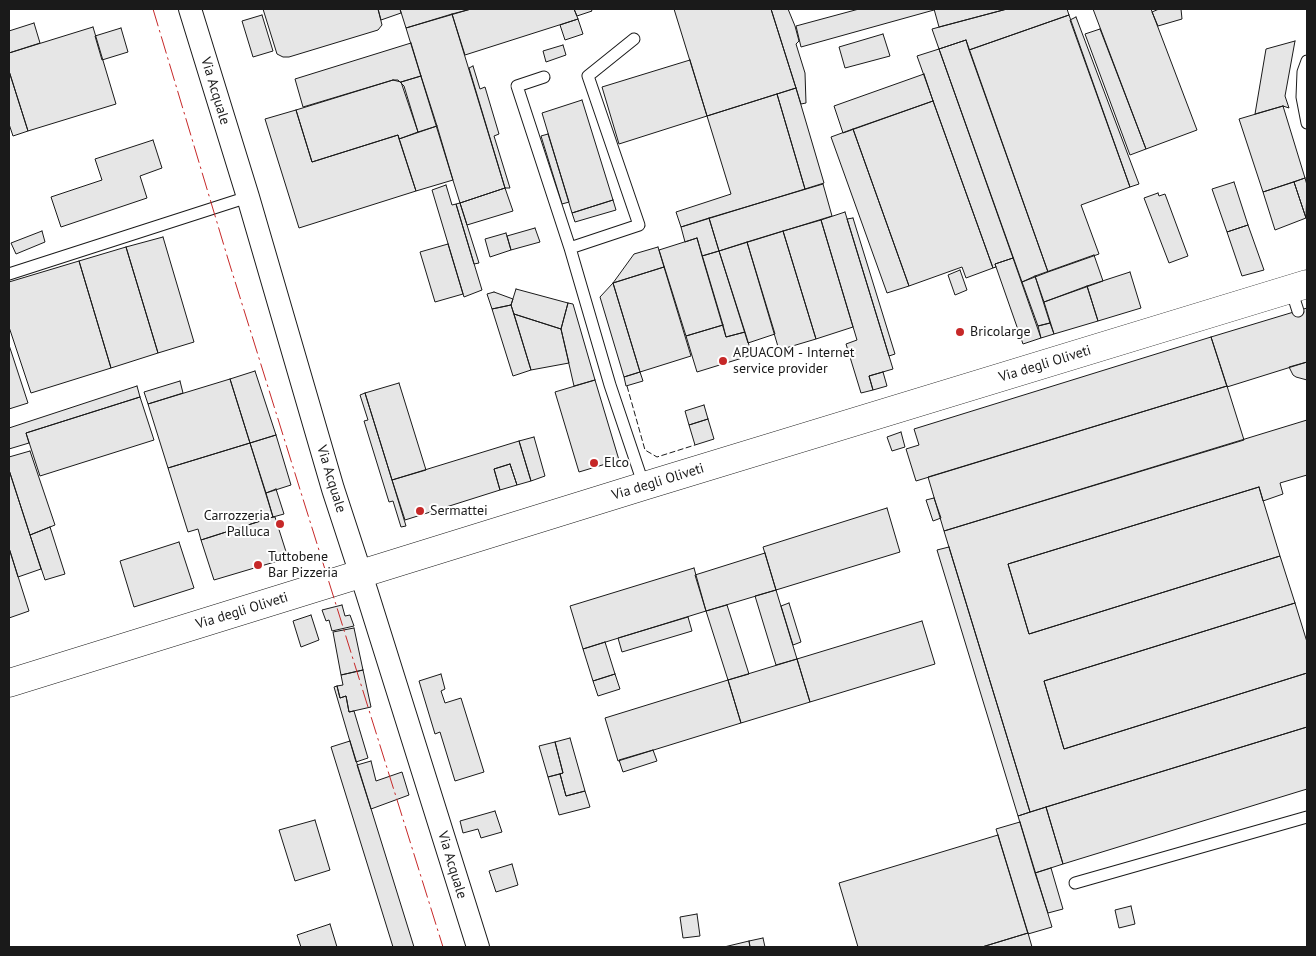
<!DOCTYPE html>
<style>
body{margin:0}
#map{position:relative;width:1316px;height:956px;overflow:hidden;background:#fff;font-family:"PT Sans",sans-serif}
canvas{display:block}
.frame{position:absolute;inset:0;border:10px solid #1a1a1a;pointer-events:none}
</style>
<div id="map">
<canvas width="1316" height="956"></canvas>
<div class="frame"></div>
</div>
<script>
const ctx = document.querySelector('canvas').getContext('2d');
ctx.lineJoin = 'round';
function fillPath(path, color) { ctx.fillStyle = color; ctx.fill(path, 'evenodd'); }
const toPath = rows => new Path2D(rows.map(r => 'M' + r).join(''));
function stroke(path, color, width, dash) { ctx.strokeStyle = color; ctx.lineWidth = width; ctx.lineCap = dash ? 'butt' : 'round'; ctx.setLineDash(dash || []); ctx.stroke(path); }
function drawText(font, color, halo, rows, align = 'center') {
  ctx.font = font + ' "PT Sans",sans-serif'; ctx.lineWidth = 4; ctx.setLineDash([]); ctx.textBaseline = 'middle'; ctx.strokeStyle = halo; ctx.fillStyle = color; for (const [text, x, y, turn = 0] of rows) {
    ctx.save(); ctx.translate(x, y); ctx.rotate((+turn || 0) * Math.PI / 180); ctx.textAlign = isNaN(turn) ? turn : align; if (halo) ctx.strokeText(text, 0, 0); ctx.fillText(text, 0, 0); ctx.restore();
  }
}
const building = toPath([
 [263,9,378,9,382,25,378,30,289,57,283,57,277,54,263,9],
 [378,9,400,9,401,13,381,20,378,9],
 [400,9,471,9,406,28,400,9],
 [471,9,574,9,578,19,465,55,452,14,471,9],
 [574,9,591,9,592,11,577,16,574,9],
 [674,9,771,9,796,88,707,116,674,9],
 [771,9,788,9,795,26,799,41,796,44,805,73,806,103,801,104,771,9],
 [859,9,934,9,934,10,801,47,796,26,859,9],
 [934,9,1007,9,939,27,934,9],
 [1007,9,1067,9,1069,15,969,50,966,40,939,49,932,29,1007,9],
 [1093,9,1151,9,1197,130,1146,149,1093,9],
 [1159,9,1181,9,1182,19,1158,26,1152,12,1159,9],
 [452,14,505,188,460,203,406,28,452,14],
 [262,15,273,51,253,57,242,21,262,15],
 [1069,15,1130,187,1081,205,1099,254,1048,272,969,50,1069,15],
 [1076,17,1139,184,1130,187,1070,20,1076,17],
 [578,19,583,34,565,40,560,25,578,19],
 [34,23,40,43,9,53,9,31,34,23],
 [93,27,116,104,28,131,9,71,9,53,93,27],
 [121,28,128,52,102,60,95,36,121,28],
 [1100,29,1146,149,1130,155,1085,34,1100,29],
 [883,34,890,56,845,68,839,47,883,34],
 [966,40,1048,272,1022,282,939,49,966,40],
 [1295,41,1285,96,1289,108,1283,106,1255,114,1266,49,1295,41],
 [411,43,421,76,401,82,393,80,303,107,295,79,411,43],
 [563,45,566,55,546,62,543,51,563,45],
 [939,49,1013,258,995,264,996,267,993,268,917,56,939,49],
 [690,60,707,116,619,144,602,87,690,60],
 [473,66,480,89,485,87,499,134,494,136,510,188,505,188,469,68,473,66],
 [9,71,28,131,13,136,9,124,9,71],
 [924,74,933,101,843,133,834,106,924,74],
 [421,76,437,126,418,132,401,82,421,76],
 [393,80,398,80,404,86,418,132,399,139,398,135,312,162,296,110,393,80],
 [796,88,824,183,805,189,777,94,796,88],
 [777,94,805,189,681,227,676,212,731,194,707,116,777,94],
 [582,100,613,200,572,213,542,113,582,100],
 [933,101,993,268,966,278,962,267,909,286,853,129,933,101],
 [1283,106,1305,178,1263,192,1239,119,1283,106],
 [296,110,312,162,398,135,416,191,299,228,265,119,296,110],
 [437,126,453,180,416,191,399,139,437,126],
 [853,129,909,286,887,293,831,137,853,129],
 [548,134,569,202,562,204,541,136,548,134],
 [153,140,162,168,140,176,147,198,61,227,51,197,102,180,95,159,153,140],
 [1305,178,1307,185,1306,218,1294,182,1305,178],
 [1234,182,1248,225,1227,232,1212,189,1234,182],
 [1294,182,1306,218,1275,230,1263,192,1294,182],
 [823,184,832,216,719,251,709,218,823,184],
 [446,185,452,205,456,204,482,290,464,297,432,190,446,185],
 [505,188,513,211,467,225,460,203,505,188],
 [1158,193,1159,196,1165,194,1188,256,1169,263,1144,198,1158,193],
 [613,200,616,210,575,222,572,213,613,200],
 [460,203,467,225,479,263,474,264,456,204,460,203],
 [845,212,893,369,869,376,873,390,861,393,846,344,857,340,821,220,845,212],
 [709,218,719,251,702,256,697,238,685,242,681,227,709,218],
 [853,218,895,354,889,356,847,219,853,218],
 [821,220,853,327,816,339,783,231,821,220],
 [1248,225,1264,270,1242,276,1227,232,1248,225],
 [535,228,540,242,511,250,507,236,535,228],
 [42,231,45,242,16,254,11,243,42,231],
 [783,231,816,339,779,350,747,242,783,231],
 [506,233,511,250,490,257,485,239,506,233],
 [163,237,194,342,158,353,126,247,163,237],
 [697,238,723,325,686,336,659,250,697,238],
 [747,242,775,334,748,343,719,251,747,242],
 [448,244,463,294,435,302,420,252,448,244],
 [126,247,158,353,111,368,79,261,126,247],
 [658,247,664,267,613,283,634,254,658,247],
 [719,251,745,332,726,337,702,256,719,251],
 [1094,255,1103,281,1044,302,1035,276,1094,255],
 [1013,258,1041,338,1023,344,995,264,1013,258],
 [79,261,111,368,31,393,9,327,9,282,79,261],
 [664,267,691,356,640,372,613,283,664,267],
 [960,270,967,290,955,295,948,275,960,270],
 [1130,272,1141,308,1098,321,1087,286,1130,272],
 [1035,276,1050,323,1038,326,1022,282,1035,276],
 [613,283,640,372,624,377,600,297,613,283],
 [1087,286,1098,321,1054,334,1044,302,1087,286],
 [516,289,568,303,561,329,514,314,511,305,516,289],
 [494,292,513,299,511,305,492,309,487,294,494,292],
 [568,303,573,304,595,380,574,386,561,329,568,303],
 [511,305,531,370,513,376,492,309,511,305],
 [1307,308,1307,362,1227,387,1211,337,1307,308],
 [514,314,561,329,569,363,531,370,514,314],
 [1050,323,1054,334,1041,338,1038,326,1050,323],
 [723,325,726,337,745,332,752,355,697,372,686,336,723,325],
 [1211,337,1227,386,916,481,906,449,919,445,914,429,1211,337],
 [9,345,28,403,9,409,9,345],
 [1307,362,1307,380,1296,377,1293,375,1289,367,1307,362],
 [255,371,276,435,250,443,230,379,255,371],
 [640,372,643,381,626,386,624,377,640,372],
 [883,372,887,386,873,390,869,376,883,372],
 [230,379,250,443,168,468,148,404,230,379],
 [595,380,619,460,579,472,555,392,595,380],
 [180,381,183,393,148,404,144,392,180,381],
 [399,383,426,470,392,480,365,393,399,383],
 [137,386,140,397,26,433,29,443,9,449,9,428,137,386],
 [1227,386,1244,440,944,531,928,477,1227,386],
 [365,393,392,480,406,526,401,527,393,501,389,502,364,421,368,420,360,395,365,393],
 [140,397,154,440,40,476,26,433,140,397],
 [704,405,708,419,689,425,685,411,704,405],
 [708,419,714,439,695,445,689,425,708,419],
 [1307,420,1307,475,1280,483,1283,494,1263,501,1259,487,1008,564,1029,634,1280,556,1295,603,1044,681,1064,749,1307,673,1307,727,1030,812,944,531,1307,420],
 [901,432,905,447,892,451,887,437,901,432],
 [276,435,291,485,266,493,250,443,276,435],
 [534,437,545,476,531,481,519,441,534,437],
 [519,441,531,481,517,485,510,464,494,469,500,490,405,520,392,480,519,441],
 [250,443,273,517,201,540,198,529,188,532,168,468,250,443],
 [30,451,55,525,30,535,9,470,9,457,30,451],
 [510,464,517,485,500,490,494,469,510,464],
 [9,470,41,569,18,577,9,548,9,470],
 [1259,487,1280,556,1029,634,1008,564,1259,487],
 [276,489,284,514,273,517,266,493,276,489],
 [934,498,941,518,933,521,926,500,934,498],
 [887,508,900,552,776,590,763,547,887,508],
 [273,517,275,517,288,558,214,580,201,540,273,517],
 [50,527,65,574,45,580,30,535,50,527],
 [179,542,194,588,134,607,120,561,179,542],
 [949,547,1030,812,1018,816,937,550,949,547],
 [9,548,29,611,9,618,9,548],
 [765,553,776,590,706,611,695,575,765,553],
 [694,568,706,611,583,649,570,606,694,568],
 [776,590,797,659,776,665,755,596,776,590],
 [789,603,801,642,793,645,781,606,789,603],
 [1295,603,1307,642,1307,673,1064,749,1044,681,1295,603],
 [342,605,345,616,350,615,354,626,332,631,329,620,326,621,322,610,342,605],
 [727,605,749,674,728,680,706,611,727,605],
 [311,615,319,640,301,647,293,621,311,615],
 [688,617,692,631,622,652,618,638,688,617],
 [922,621,935,664,810,702,797,659,922,621],
 [354,628,363,670,341,675,333,632,354,628],
 [605,642,615,674,593,681,583,649,605,642],
 [797,659,810,702,741,723,728,680,797,659],
 [363,670,371,707,349,712,346,696,340,698,337,686,343,685,341,675,363,670],
 [441,674,445,689,441,691,445,703,461,698,484,772,455,781,440,732,435,734,419,681,441,674],
 [615,674,620,689,598,696,593,681,615,674],
 [728,680,741,723,618,761,605,718,728,680],
 [337,686,340,698,346,696,349,712,354,711,368,758,356,762,334,687,337,686],
 [1307,727,1307,789,1063,864,1046,807,1307,727],
 [570,738,585,791,566,796,560,774,563,773,555,742,570,738],
 [350,741,414,947,393,947,331,747,350,741],
 [555,742,563,773,548,777,539,746,555,742],
 [653,750,657,761,623,772,619,760,653,750],
 [371,761,376,781,402,772,409,795,371,809,357,765,371,761],
 [560,774,566,796,585,791,590,807,559,815,548,777,560,774],
 [1046,807,1063,864,1035,873,1018,816,1046,807],
 [495,811,502,832,481,838,478,829,463,833,460,821,495,811],
 [315,820,330,870,295,881,279,830,315,820],
 [1020,822,1052,927,1028,934,996,829,1020,822],
 [998,835,1028,933,982,947,858,947,839,883,998,835],
 [512,864,518,885,496,892,489,871,512,864],
 [1051,868,1063,909,1048,913,1035,873,1051,868],
 [1131,906,1135,924,1119,928,1115,910,1131,906],
 [697,914,700,936,683,938,680,917,697,914],
 [330,924,337,947,301,947,297,935,330,924],
 [1028,933,1032,947,982,947,1028,933],
 [763,938,765,947,750,947,749,941,763,938],
 [749,941,750,947,724,947,749,941]
]);
const lane = toPath([
 [634,39,588,76,639,225,570,248,610,385,644,486],
 [1307,61,1303,72,1302,97,1307,123],
 [544,77,517,86,570,248],
 [9,274,248,197],
 [1291,289,1298,311],
 [1075,883,1307,817]
]);
const street = toPath([
 [190,9,248,197,333,489,367,593,478,947]
]);
const secondary = toPath([
 [9,683,644,486,1307,284]
]);
const fence = toPath([
 [627,386,645,450,657,457,695,445]
]);
const power = toPath([
 [153,9,228,259,443,947]
]);
const markers = [
 [960,332,5,"#c62828"],
 [723,361,5,"#c62828"],
 [594,463,5,"#c62828"],
 [420,511,5,"#c62828"],
 [280,524,5,"#c62828"],
 [258,565,5,"#c62828"]
];
const streetNames = [
 ["Via Acquale",215,91,73],
 ["Via degli Oliveti",1045,364,-17],
 ["Via Acquale",331,479,73],
 ["Via degli Oliveti",658,482,-17],
 ["Via degli Oliveti",242,611,-17],
 ["Via Acquale",452,865,73]
];
const poiNames = [
 ["Bricolarge",970,332],
 ["APUACOM - Internet",733,353],
 ["service provider",733,369],
 ["Elco",604,463],
 ["Sermattei",430,511],
 ["Carrozzeria",270,516,"right"],
 ["Palluca",270,532,"right"],
 ["Tuttobene",268,557],
 ["Bar Pizzeria",268,573]
];
fillPath(building, '#e6e6e6');
stroke(building, '#1a1a1a', 1);
stroke(lane, '#1a1a1a', 13);
stroke(street, '#1a1a1a', 24);
stroke(secondary, '#1a1a1a', 29);
stroke(lane, '#fff', 11);
stroke(street, '#fff', 22);
stroke(secondary, '#fff', 28);
stroke(fence, '#1a1a1a', 1, [6, 2.5]);
stroke(power, '#c62828', 1, [18, 4, 2.5, 4]);
for (const [x, y, r, color] of markers) { const dot = new Path2D(); dot.arc(x, y, r, 0, 2 * Math.PI); ctx.fillStyle = color; ctx.fill(dot); stroke(dot, '#fff', 2); }
drawText('14px', '#1a1a1a', '#fff', streetNames);
drawText('14px', '#1a1a1a', '#fff', poiNames, 'left');
</script>
